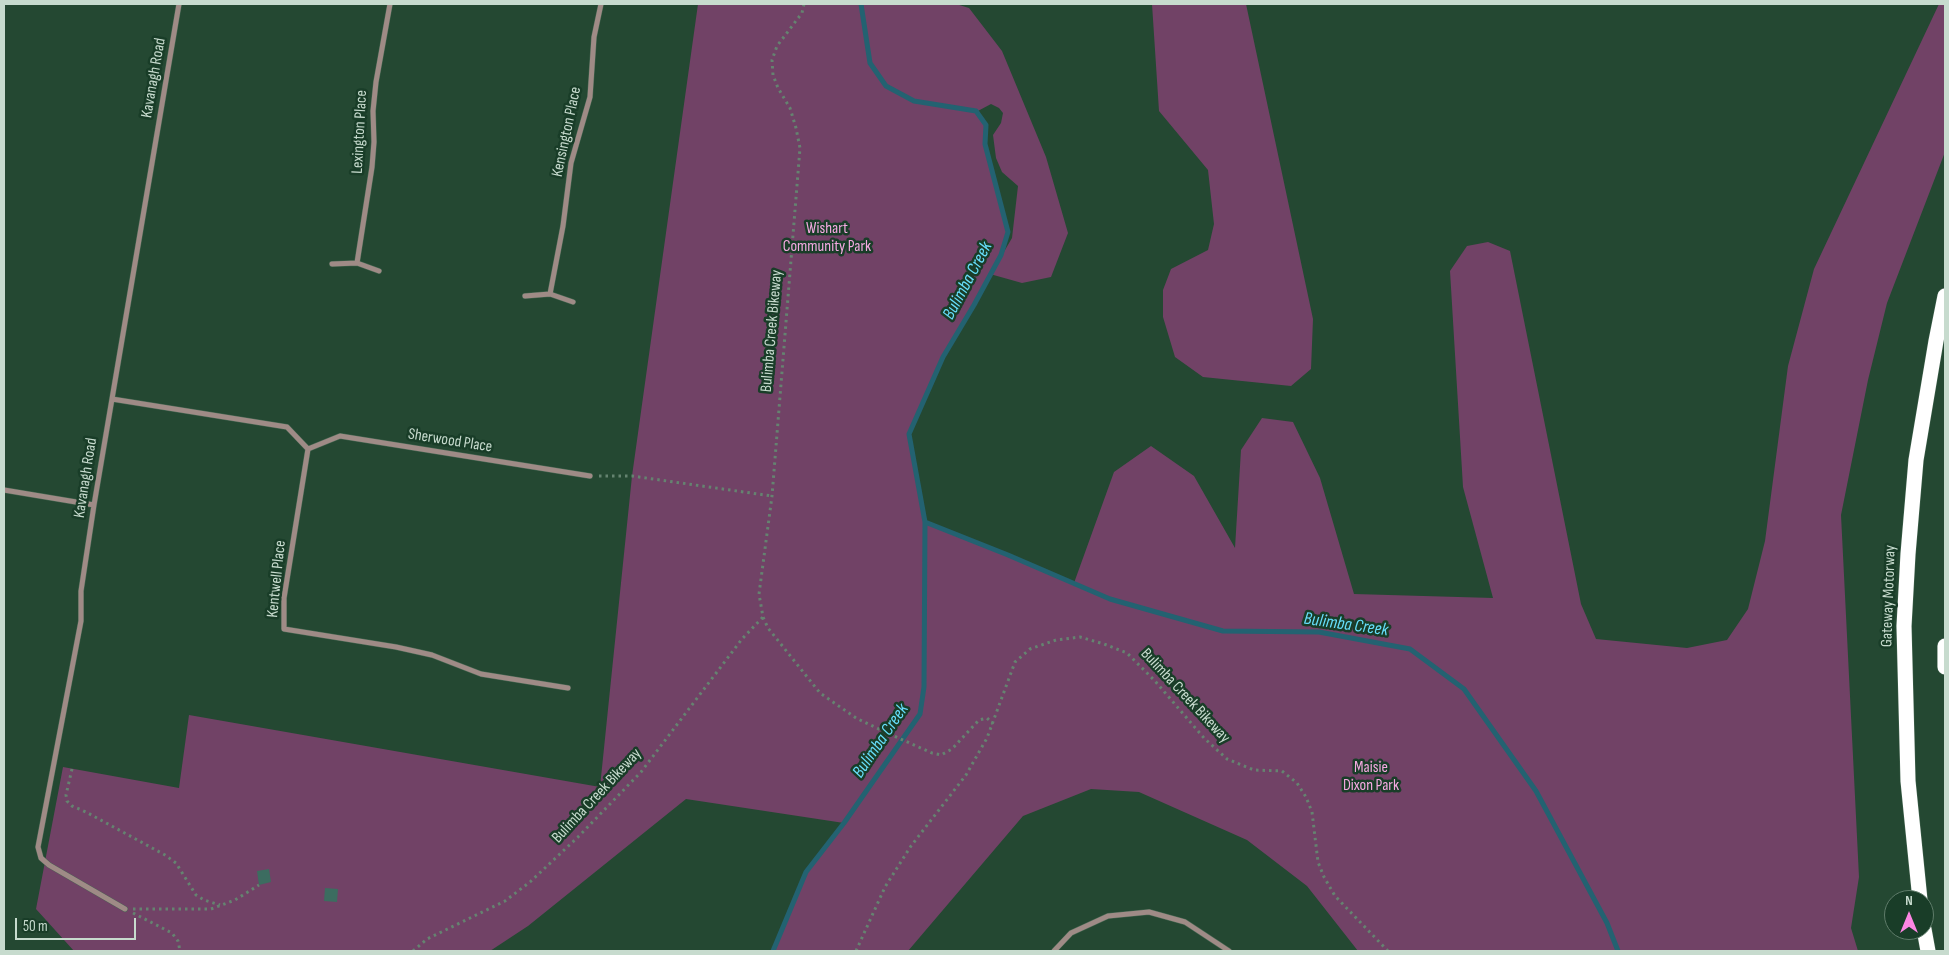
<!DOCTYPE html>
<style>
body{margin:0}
#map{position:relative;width:1949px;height:955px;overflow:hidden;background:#244832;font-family:"Sofia Sans Condensed",sans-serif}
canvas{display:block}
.frame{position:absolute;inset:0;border:5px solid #c7dbce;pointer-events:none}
.north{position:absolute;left:1884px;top:890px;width:50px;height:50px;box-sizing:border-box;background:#193d28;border:1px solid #5f7c6a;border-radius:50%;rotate:0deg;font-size:14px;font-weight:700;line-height:20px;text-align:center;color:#c7dbce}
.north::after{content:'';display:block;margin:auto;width:18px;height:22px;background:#fc86e3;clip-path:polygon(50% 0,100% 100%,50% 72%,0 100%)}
.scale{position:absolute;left:15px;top:918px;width:121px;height:22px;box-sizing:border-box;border:2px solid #c7dbce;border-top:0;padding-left:6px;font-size:15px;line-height:18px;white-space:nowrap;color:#c7dbce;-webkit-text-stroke:4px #193d28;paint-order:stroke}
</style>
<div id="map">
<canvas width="1949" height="955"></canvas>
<div class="frame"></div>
<div class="north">N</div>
<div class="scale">50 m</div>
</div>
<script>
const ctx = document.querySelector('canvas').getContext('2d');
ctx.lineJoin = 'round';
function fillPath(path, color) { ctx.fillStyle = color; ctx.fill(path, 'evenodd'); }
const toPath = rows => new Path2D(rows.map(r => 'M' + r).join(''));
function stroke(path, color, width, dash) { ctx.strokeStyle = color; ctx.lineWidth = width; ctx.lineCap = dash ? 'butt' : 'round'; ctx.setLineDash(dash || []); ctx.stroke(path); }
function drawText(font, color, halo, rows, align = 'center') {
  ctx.font = font + ' "Sofia Sans Condensed",sans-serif'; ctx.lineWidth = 5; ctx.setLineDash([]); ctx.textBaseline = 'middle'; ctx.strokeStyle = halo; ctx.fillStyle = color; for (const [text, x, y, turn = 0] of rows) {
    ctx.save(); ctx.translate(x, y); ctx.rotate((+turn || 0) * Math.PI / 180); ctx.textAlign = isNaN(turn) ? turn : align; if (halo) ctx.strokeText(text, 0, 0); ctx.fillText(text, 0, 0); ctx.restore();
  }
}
const green = toPath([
 [698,4,956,4,969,8,1002,51,1046,157,1068,233,1051,277,1022,283,990,274,943,357,909,434,925,522,1074,583,1114,472,1151,446,1194,476,1235,548,1241,450,1262,418,1293,422,1320,478,1354,594,1493,598,1463,487,1450,271,1467,246,1488,242,1510,251,1581,604,1596,639,1687,648,1727,640,1748,609,1765,541,1788,366,1814,269,1939,4,1945,4,1945,152,1887,303,1868,380,1841,515,1859,877,1851,928,1858,951,1358,951,1307,886,1247,840,1139,792,1091,789,1023,816,908,951,773,951,806,872,844,823,686,799,528,926,490,951,74,951,36,909,63,767,179,788,189,715,600,787,632,476],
 [991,104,999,108,1003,113,1001,123,993,135,996,158,1002,172,1018,186,1012,238,998,262,1008,232,985,144,986,125,976,112],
 [1152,4,1246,4,1313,319,1311,369,1291,386,1203,377,1175,357,1163,317,1163,290,1171,269,1208,250,1214,224,1208,170,1159,111]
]);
const stream = toPath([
 [925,522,1008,555,1110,599,1223,631,1319,632,1410,649,1464,689,1536,791,1607,923,1618,951],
 [773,951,806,872,844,823,920,714,924,687,925,522,909,434,943,357,974,305,1001,255,1008,232,985,144,986,125,976,111,914,101,886,86,870,63,861,4]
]);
const building = toPath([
 [269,869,271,882,259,885,257,871],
 [325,888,338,889,337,902,324,901]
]);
const path = toPath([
 [804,4,802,13,777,46,772,60,773,75,778,88,790,108,796,128,800,148,772,496,759,594,763,617,768,628,820,693,856,718,885,732,932,753,941,755,952,749,979,720,987,718,993,724],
 [599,476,632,476,772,496],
 [72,769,66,795,67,801,72,806,86,812,165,855,176,863,196,895,204,900,220,905],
 [133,909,211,909,235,900,259,885],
 [133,913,172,933,178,941,180,951],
 [413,951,427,939,505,901,530,882,578,837,641,772,742,639,763,617],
 [856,951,885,887,911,846,966,775,987,738,1015,662,1030,649,1056,640,1080,637,1104,644,1127,653,1155,681,1204,738,1227,759,1254,770,1282,771,1297,783,1306,797,1312,812,1318,862,1324,877,1335,896,1388,951]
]);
const street = toPath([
 [357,263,372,167,374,142,373,111,376,82,390,4],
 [332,264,357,263,379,271],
 [550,294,563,226,571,163,590,97,594,37,601,4],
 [525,296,550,294,573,302],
 [112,399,287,427,308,449,284,598,284,629,396,647,432,655,481,674,568,688],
 [308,449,340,436,590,476],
 [4,490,94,505],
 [125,909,49,865,41,858,38,847,81,621,81,591,94,505,179,4],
 [1054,951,1071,933,1108,916,1149,912,1185,922,1229,951]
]);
const highway = toPath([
 [1945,646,1945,667],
 [1920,900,1908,781,1904,626,1908,554,1916,460,1936,341,1945,296],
 [1924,929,1928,951]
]);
const streetNames = [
 ["Kavanagh Road",154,78,-80],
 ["Lexington Place",360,132,-87],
 ["Kensington Place",567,132,-78],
 ["Bulimba Creek Bikeway",772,331,-85],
 ["Sherwood Place",450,441,9],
 ["Kavanagh Road",86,478,-81],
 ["Kentwell Place",277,579,-84],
 ["Gateway Motorway",1889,596,-88],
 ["Bulimba Creek Bikeway",1185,696,47],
 ["Bulimba Creek Bikeway",597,796,-47]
];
const parkNames = [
 ["Wishart",827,229],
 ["Community Park",827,247],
 ["Maisie",1371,768],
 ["Dixon Park",1371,786]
];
const waterNames = [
 ["Bulimba Creek",968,281,-62],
 ["Bulimba Creek",1346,625,8],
 ["Bulimba Creek",881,741,-56]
];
fillPath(green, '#714266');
stroke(stream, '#236271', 5);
fillPath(building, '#3c6c60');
stroke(street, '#456551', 6);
stroke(highway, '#456551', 16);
stroke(path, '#658370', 3, [2.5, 4]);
stroke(street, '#9f8b86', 5);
stroke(highway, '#fff', 15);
drawText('16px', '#c7dbce', '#193d28', streetNames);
drawText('16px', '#f6aae3', '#193d28', parkNames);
drawText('italic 18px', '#66defa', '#193d28', waterNames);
</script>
